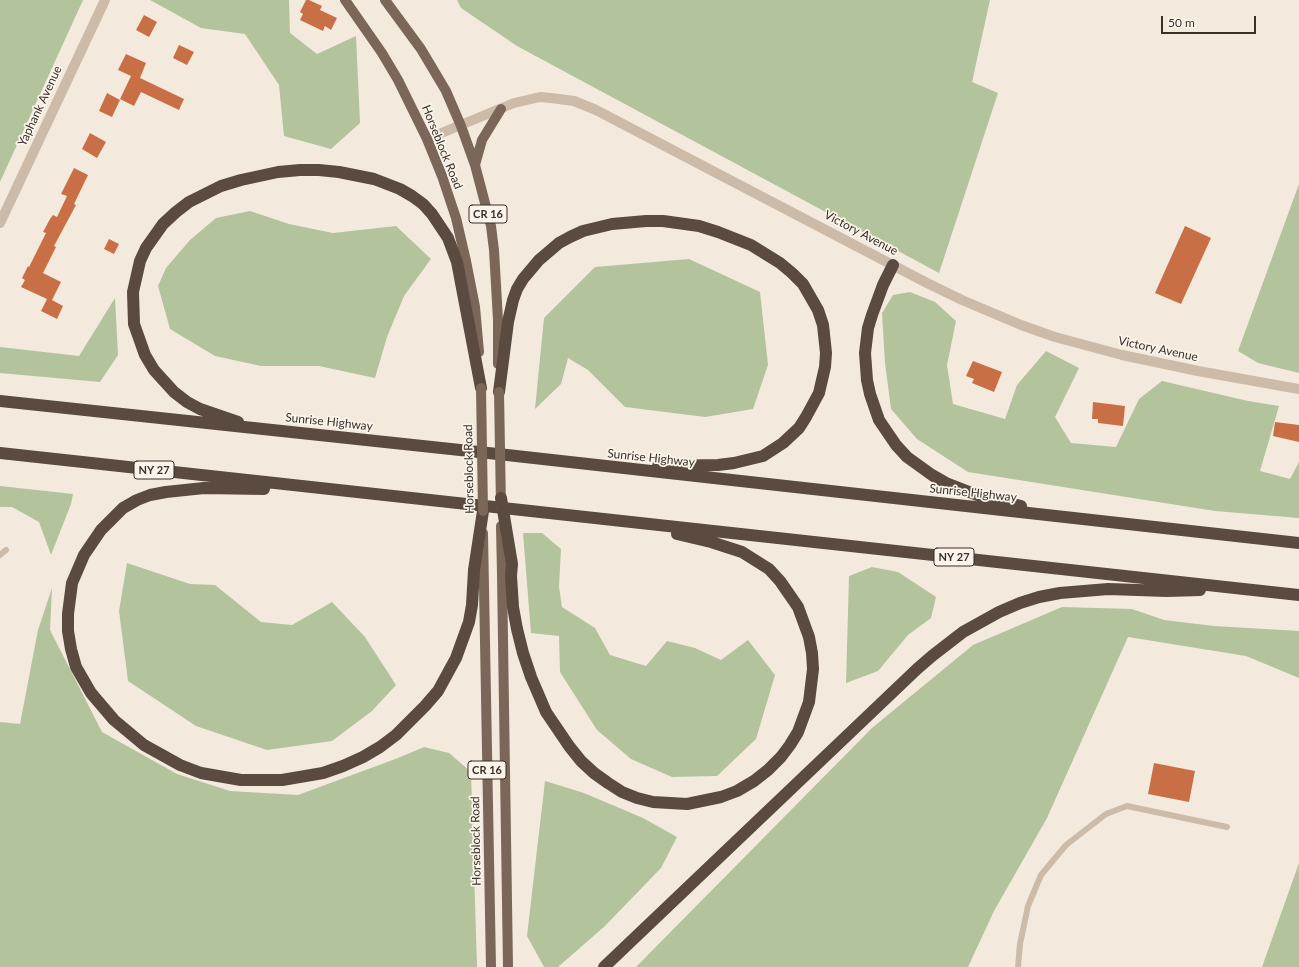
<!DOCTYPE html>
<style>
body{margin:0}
#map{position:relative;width:1299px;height:967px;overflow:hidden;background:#f3eadd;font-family:Lato,sans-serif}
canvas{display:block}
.scale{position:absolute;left:1161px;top:16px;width:95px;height:18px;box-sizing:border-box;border:2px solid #392f29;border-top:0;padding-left:5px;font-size:12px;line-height:14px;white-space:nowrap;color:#392f29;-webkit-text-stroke:3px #faf4ea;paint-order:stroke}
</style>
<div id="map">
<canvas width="1299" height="967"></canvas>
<div class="scale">50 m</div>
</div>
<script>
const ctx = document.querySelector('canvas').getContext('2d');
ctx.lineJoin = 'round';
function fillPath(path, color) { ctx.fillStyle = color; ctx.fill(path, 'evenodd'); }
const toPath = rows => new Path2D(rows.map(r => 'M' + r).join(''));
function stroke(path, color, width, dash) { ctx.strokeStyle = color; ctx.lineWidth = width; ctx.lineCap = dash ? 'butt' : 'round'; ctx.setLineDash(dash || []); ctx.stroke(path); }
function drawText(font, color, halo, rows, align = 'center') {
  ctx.font = font + ' Lato,sans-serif'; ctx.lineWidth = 3.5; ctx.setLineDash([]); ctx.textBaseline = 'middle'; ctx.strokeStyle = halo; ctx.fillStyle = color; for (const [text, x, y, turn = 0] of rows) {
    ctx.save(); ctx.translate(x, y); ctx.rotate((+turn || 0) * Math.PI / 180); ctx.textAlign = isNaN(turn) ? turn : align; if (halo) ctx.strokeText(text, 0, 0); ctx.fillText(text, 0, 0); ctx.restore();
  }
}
const green = toPath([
 [0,0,83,0,0,182],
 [150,0,289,0,290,33,317,54,356,36,360,123,331,149,284,136,279,85,245,34,201,28],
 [457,0,990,0,972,82,998,93,939,273,517,46,461,8],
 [1299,184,1299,373,1258,363,1238,351],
 [250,211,289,224,333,233,396,226,431,259,404,296,387,337,375,378,319,366,261,366,215,356,170,329,158,286,166,268,190,240,216,218],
 [689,259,760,292,768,365,753,409,705,417,625,407,588,370,568,358,561,384,535,409,544,318,595,267],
 [910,292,935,302,956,321,947,365,953,404,1005,419,1017,385,1046,351,1079,368,1055,417,1071,443,1116,447,1139,399,1162,381,1248,401,1279,406,1260,471,1290,479,1299,462,1299,518,1215,511,968,472,917,439,891,409,885,363,882,313,893,295],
 [115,298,118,355,100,382,0,373,0,347,79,356],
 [0,486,73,494,71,504,51,555,39,522,12,507,0,507],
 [523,533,542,533,561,549,559,587,562,607,595,628,610,655,646,666,667,641,695,648,721,660,748,640,775,675,756,739,717,776,672,777,631,759,597,730,560,672,559,636,531,633],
 [127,563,190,584,215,585,261,622,292,625,332,602,365,637,396,685,372,711,332,741,267,750,196,726,128,681,119,611],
 [872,567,898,572,936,597,931,618,908,635,878,671,846,683,849,576],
 [52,588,50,630,102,732,177,774,230,791,298,795,398,758,424,747,449,753,471,772,477,967,0,967,0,722,20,724,38,630],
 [1062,607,1132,609,1164,620,1214,626,1299,631,1299,678,1246,656,1128,637,1047,818,994,911,968,967,636,967,872,728,973,645],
 [545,781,584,793,643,818,677,837,661,868,605,926,558,967,544,967,527,936],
 [1299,863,1299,967,1262,967]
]);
const building = toPath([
 [306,0,309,0,322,6,320,10,337,18,331,30,325,26,323,31,300,20,303,14,300,12],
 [144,15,157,22,149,37,136,30],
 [179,45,194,52,187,65,173,58],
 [126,54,146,63,140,78,184,99,179,110,141,92,134,106,120,99,131,76,118,70],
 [107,93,120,100,112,117,99,111],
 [90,133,106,142,97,158,82,149],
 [74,168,88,175,74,204,76,205,54,246,56,247,43,273,61,282,52,300,63,306,57,319,41,311,47,299,21,287,25,280,22,278,28,266,29,267,46,233,43,232,50,219,53,215,57,217,67,196,61,194],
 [1185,226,1211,238,1181,304,1155,293],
 [109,239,119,244,114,254,104,249],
 [973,361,1002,372,994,392,972,383,974,379,966,376],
 [1093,402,1125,406,1123,426,1098,423,1098,419,1092,419],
 [1275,422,1299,425,1299,442,1273,436],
 [1154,763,1195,771,1189,802,1148,794]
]);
const service = toPath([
 [0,555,6,550],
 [1018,967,1020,944,1028,906,1041,875,1066,845,1106,814,1127,806,1227,827]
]);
const tertiary = toPath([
 [427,139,514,103,540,97,551,98,574,101,596,110,927,283,962,300,1021,325,1055,337,1122,355,1198,371,1299,389],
 [0,223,105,0]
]);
const primary = toPath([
 [345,0,382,53,398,80,427,139,442,176,456,218,466,261,475,307,479,352],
 [385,0,421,49,446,91,461,126,475,165,491,226,494,250,498,320,498,364],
 [475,165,482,140,501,109],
 [483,533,491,967],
 [502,575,508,967]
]);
const motorway = toPath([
 [893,265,883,285,872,315,868,328,865,353,867,380,870,394,879,420,896,445,907,457,932,475,946,483,977,495,1021,506],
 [499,392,508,322,513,300,517,289,523,279,539,260,559,243,570,237,583,231,612,224,646,221,663,221,699,226,718,232,751,245,780,263,792,273,803,284,818,310,823,325,826,353,825,367,819,393,806,417,799,428,783,443,763,456,734,463,718,465,658,466],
 [0,401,507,455,1299,543],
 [238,422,200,409,187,402,174,392,154,370,145,355,134,324,133,292,140,261,146,248,163,224,176,212,189,202,221,186,241,180,278,172,300,170,319,170,339,172,374,179,400,189,412,196,423,204,432,214,448,238,457,262,481,388],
 [0,453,1299,595],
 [264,489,204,488,166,492,150,495,137,500,123,508,101,530,84,555,72,583,68,614,68,631,71,649,76,667,91,693,114,720,144,745,180,765,201,773,241,780,282,780,323,773,343,766,363,757,380,747,396,735,425,706,438,691,456,658,469,622,472,605,474,570,483,511],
 [511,576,513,607,517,629,523,653,531,677,546,712,569,746,581,761,594,773,608,783,622,792,637,798,653,802,687,804,721,797,737,791,754,781,768,770,781,757,790,745,798,732,809,702,813,669,812,653,809,637,798,607,780,581,769,569,742,552,711,542,677,534],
 [604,967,917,669,932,656,963,632,999,612,1020,603,1039,597,1060,593,1108,589,1167,591,1200,590]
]);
const primaryBridge = toPath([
 [481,388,483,511],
 [499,392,501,506],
 [501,526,502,575]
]);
const motorwayBridge = toPath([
 [501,498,512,564,511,576]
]);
const shields = [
 [488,214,38],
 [154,470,40],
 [954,557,40],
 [487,770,38]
];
const shieldNames = [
 ["CR 16",488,214],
 ["NY 27",154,470],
 ["NY 27",954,557],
 ["CR 16",487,770]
];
const streetNames = [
 ["Yaphank Avenue",40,106,-65],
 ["Horseblock Road",442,147,68],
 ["Victory Avenue",861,233,28],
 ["Victory Avenue",1158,349,12],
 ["Sunrise Highway",329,422,6],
 ["Sunrise Highway",651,458,6],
 ["Horseblock Road",469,469,-91],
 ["Sunrise Highway",973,493,6],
 ["Horseblock Road",476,841,-91]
];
fillPath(green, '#b3c39c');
fillPath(building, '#c96f45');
stroke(service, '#ccbba8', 6);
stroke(tertiary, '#ccbba8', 10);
stroke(primary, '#7b6759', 10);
stroke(motorway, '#5a4a40', 12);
stroke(primaryBridge, '#7b6759', 10);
stroke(motorwayBridge, '#5a4a40', 12);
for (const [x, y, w] of shields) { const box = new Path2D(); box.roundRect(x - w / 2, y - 9, w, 18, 3); ctx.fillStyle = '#faf4ea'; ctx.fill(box); stroke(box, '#392f29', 1); }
drawText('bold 11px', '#392f29', null, shieldNames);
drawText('12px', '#392f29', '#faf4ea', streetNames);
</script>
